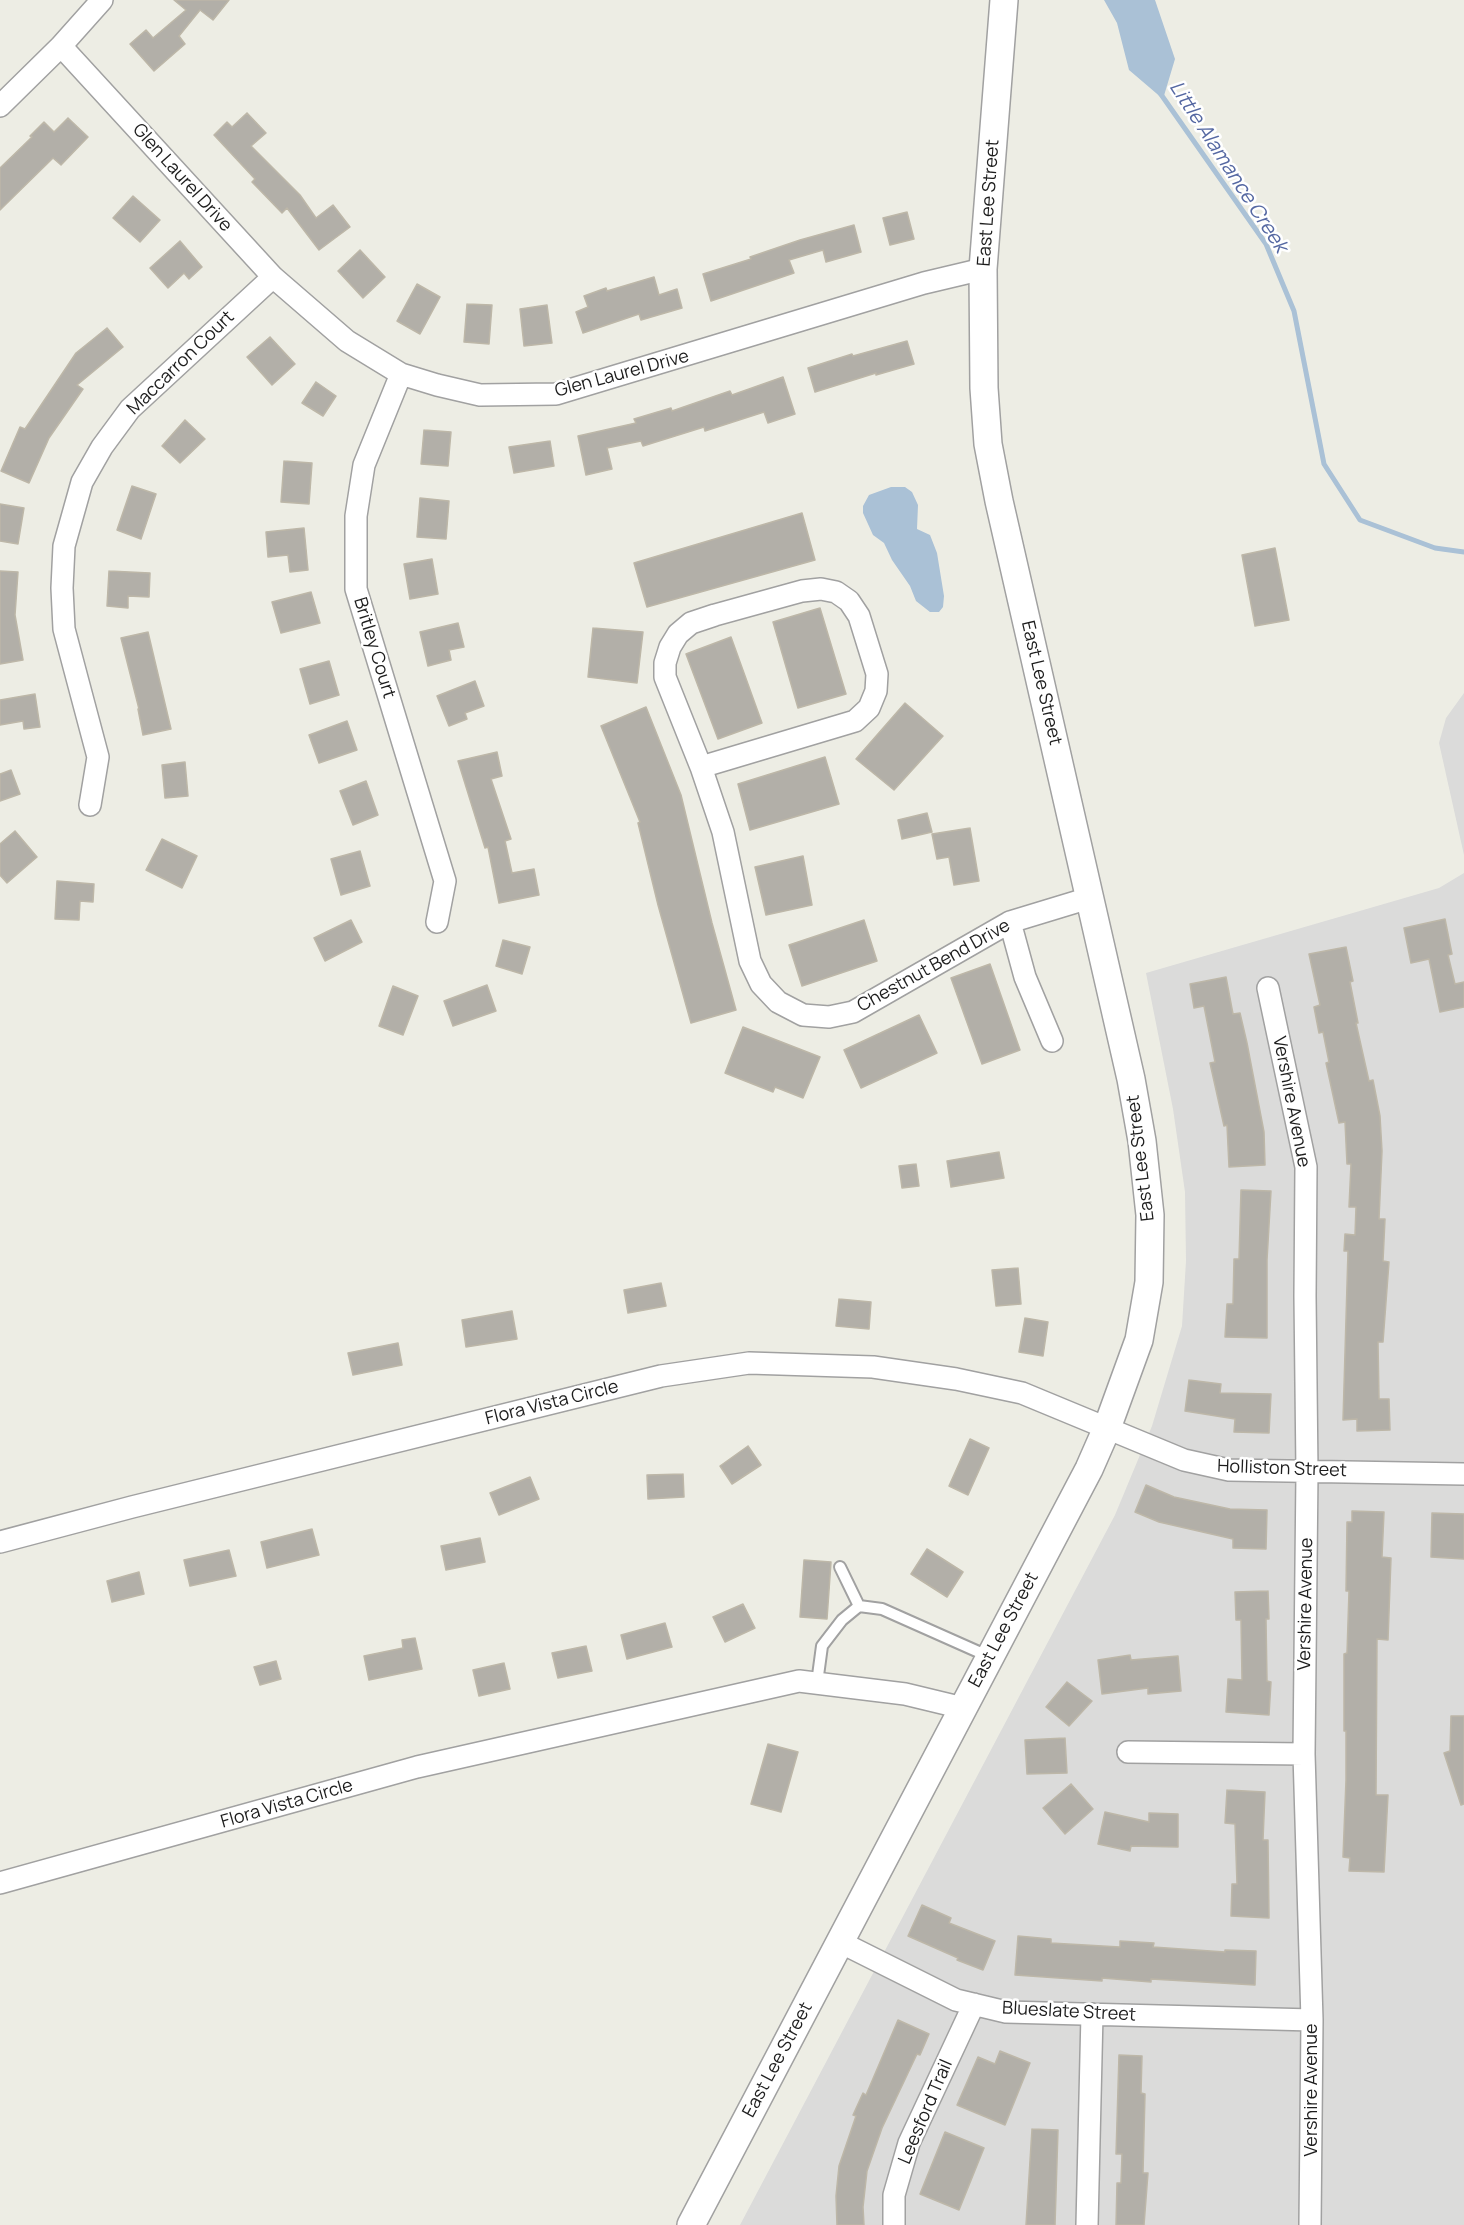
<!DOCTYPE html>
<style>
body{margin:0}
canvas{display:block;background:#edede4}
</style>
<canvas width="1464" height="2225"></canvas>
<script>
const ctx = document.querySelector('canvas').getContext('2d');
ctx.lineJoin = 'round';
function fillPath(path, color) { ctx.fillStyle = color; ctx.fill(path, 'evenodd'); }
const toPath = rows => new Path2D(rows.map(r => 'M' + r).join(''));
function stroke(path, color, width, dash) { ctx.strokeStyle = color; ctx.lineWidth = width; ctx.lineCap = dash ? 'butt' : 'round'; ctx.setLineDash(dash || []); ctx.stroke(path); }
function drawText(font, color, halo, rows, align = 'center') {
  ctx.font = font + ' Manrope,sans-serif'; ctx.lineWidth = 5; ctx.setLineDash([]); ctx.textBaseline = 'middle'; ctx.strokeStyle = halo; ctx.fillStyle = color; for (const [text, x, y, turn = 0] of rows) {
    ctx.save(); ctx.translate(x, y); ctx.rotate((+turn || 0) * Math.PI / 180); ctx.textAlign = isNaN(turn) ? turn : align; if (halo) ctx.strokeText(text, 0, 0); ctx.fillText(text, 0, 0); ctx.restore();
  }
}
const residential = toPath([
 [1464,693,1464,855,1439,743,1446,718],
 [1464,873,1464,2225,740,2225,1115,1515,1152,1426,1182,1326,1186,1261,1185,1192,1173,1109,1146,973,1439,888]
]);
const water = toPath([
 [1104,0,1155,0,1175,59,1163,99,1129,70,1117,23],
 [891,487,905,487,912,492,918,505,917,529,930,535,937,553,944,596,943,607,939,612,930,612,916,601,910,586,892,560,884,543,873,535,863,513,863,506,869,495]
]);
const stream = toPath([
 [1160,93,1266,244,1294,311,1324,464,1360,520,1435,548,1464,552]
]);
const building = toPath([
 [174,0,229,0,213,20,200,10,179,36,185,44,154,71,130,44,146,30,153,38,186,10,174,0],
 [247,113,266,133,251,146,300,195,316,218,333,205,350,227,319,250,287,208,282,213,252,182,255,179,214,135,227,122,232,127,247,113],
 [68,118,88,137,61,165,53,158,0,210,0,168,32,137,30,136,44,122,54,132,68,118],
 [133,196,160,220,140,242,113,218,133,196],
 [907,212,914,239,890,245,883,218,907,212],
 [854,225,861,252,826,262,823,250,789,260,794,273,711,301,703,274,751,259,750,257,800,240,854,225],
 [180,241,202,267,189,279,184,273,168,288,150,268,180,241],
 [360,250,385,277,363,298,338,271,360,250],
 [654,277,659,295,677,289,682,308,641,320,639,314,583,333,576,312,588,307,584,296,606,288,607,291,654,277],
 [417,284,440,297,420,334,397,321,417,284],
 [467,304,492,305,489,344,464,342,467,304],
 [547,305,552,343,524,346,520,309,547,305],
 [107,328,123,347,77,385,83,389,49,438,29,483,1,471,20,427,25,429,76,353,107,328],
 [270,337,295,364,272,385,247,357,270,337],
 [907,341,914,364,876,375,876,373,815,392,808,368,852,354,853,356,907,341],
 [783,377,795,414,768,423,764,412,705,431,704,427,643,446,641,441,607,448,612,469,586,475,578,436,636,423,634,419,671,408,672,411,730,391,732,395,783,377],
 [316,382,336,396,323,416,302,403,316,382],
 [185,420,205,439,180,463,162,446,185,420],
 [424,430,451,432,448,466,421,464,424,430],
 [550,441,554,466,514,473,509,447,550,441],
 [284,461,312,463,309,504,281,502,284,461],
 [132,486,156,494,141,539,117,530,132,486],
 [420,498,449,501,446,539,417,537,420,498],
 [0,504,24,508,18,544,0,541,0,504],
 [802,513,815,560,647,607,634,563,802,513],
 [304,528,308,570,290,572,288,555,268,557,266,532,304,528],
 [1275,548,1289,620,1255,626,1242,555,1275,548],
 [432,559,438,594,410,599,404,564,432,559],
 [0,571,18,572,15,615,23,660,0,664,0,571],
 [109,571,150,573,149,597,128,596,128,608,107,606,109,571],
 [311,592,320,623,281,633,272,602,311,592],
 [820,608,846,694,798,708,773,622,820,608],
 [458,623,464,647,449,650,451,660,428,666,420,632,458,623],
 [593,628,643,632,637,683,588,677,593,628],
 [148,632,171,729,143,735,138,709,139,709,121,638,148,632],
 [731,637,762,723,718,739,686,654,731,637],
 [329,661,339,695,310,704,300,669,329,661],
 [475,681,484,706,465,713,467,719,449,726,437,696,475,681],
 [35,694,40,727,24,729,23,721,0,725,0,700,35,694],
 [905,703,943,736,894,790,856,759,905,703],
 [646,707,681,795,712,923,736,1010,691,1023,658,905,638,823,640,822,601,726,646,707],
 [347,721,357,750,319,763,309,735,347,721],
 [497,752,502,776,491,779,511,839,505,841,512,873,534,869,539,895,499,903,488,847,485,848,458,761,497,752],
 [825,757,839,804,750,830,738,784,825,757],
 [185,762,188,796,165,798,162,765,185,762],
 [11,770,20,794,0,801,0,774,11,770],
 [366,781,378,815,353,825,340,791,366,781],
 [927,813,932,832,902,839,898,820,927,813],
 [970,828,979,881,954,885,949,857,937,859,932,834,970,828],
 [15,831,37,857,7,883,0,875,0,844,15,831],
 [162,839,197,856,182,888,146,870,162,839],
 [360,851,370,886,341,895,331,859,360,851],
 [803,856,812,905,766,915,755,867,803,856],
 [57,881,94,884,93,902,80,901,79,920,55,919,57,881],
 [1445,919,1452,954,1448,955,1455,984,1464,982,1464,1007,1440,1012,1429,959,1411,963,1404,928,1445,919],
 [351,920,362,942,325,961,314,938,351,920],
 [864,920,877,961,802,986,789,945,864,920],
 [503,940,530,947,522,974,496,966,503,940],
 [1346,947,1353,981,1350,982,1358,1023,1356,1023,1369,1081,1373,1080,1380,1116,1382,1151,1379,1219,1385,1219,1383,1261,1389,1262,1383,1342,1378,1342,1379,1399,1389,1399,1390,1430,1357,1431,1357,1419,1343,1420,1348,1251,1344,1251,1345,1234,1355,1235,1356,1207,1349,1207,1351,1164,1347,1164,1345,1122,1339,1123,1326,1063,1329,1062,1323,1032,1319,1033,1314,1007,1320,1005,1309,954,1346,947],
 [990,964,1020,1050,982,1064,951,978,990,964],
 [1226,977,1233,1014,1240,1013,1247,1043,1264,1132,1265,1165,1229,1167,1227,1125,1224,1126,1210,1063,1215,1062,1204,1006,1194,1008,1190,984,1226,977],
 [487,985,496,1011,453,1026,444,1001,487,985],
 [393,986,418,996,403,1035,379,1026,393,986],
 [919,1015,937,1053,861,1088,844,1050,919,1015],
 [743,1027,820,1057,803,1098,775,1087,773,1092,725,1073,743,1027],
 [999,1152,1004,1178,951,1187,947,1161,999,1152],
 [916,1164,919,1186,902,1188,899,1166,916,1164],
 [1241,1190,1271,1191,1267,1260,1267,1338,1225,1337,1227,1304,1233,1304,1234,1259,1239,1259,1241,1190],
 [1018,1268,1021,1304,996,1306,992,1270,1018,1268],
 [661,1283,666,1306,628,1313,624,1290,661,1283],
 [839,1299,871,1302,869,1329,836,1326,839,1299],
 [512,1311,517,1339,466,1347,462,1320,512,1311],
 [1025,1318,1048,1322,1043,1356,1019,1352,1025,1318],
 [398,1343,402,1365,353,1375,348,1353,398,1343],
 [1189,1380,1221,1384,1220,1393,1271,1394,1269,1433,1234,1432,1235,1419,1185,1411,1189,1380],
 [970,1439,989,1448,968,1495,949,1486,970,1439],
 [748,1446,761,1465,732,1484,720,1466,748,1446],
 [683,1474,684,1497,648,1499,647,1475,683,1474],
 [530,1477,539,1499,499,1515,490,1493,530,1477],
 [1146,1485,1174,1497,1230,1509,1267,1510,1266,1549,1233,1548,1233,1539,1159,1522,1135,1512,1146,1485],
 [1352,1511,1384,1512,1382,1557,1391,1558,1388,1640,1377,1639,1376,1795,1388,1795,1384,1872,1349,1871,1350,1858,1343,1857,1346,1780,1346,1731,1344,1731,1344,1654,1347,1653,1349,1591,1346,1591,1347,1522,1352,1522,1352,1511],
 [1432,1513,1464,1514,1464,1559,1431,1557,1432,1513],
 [312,1529,319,1555,267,1568,261,1542,312,1529],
 [480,1538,485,1562,446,1570,441,1546,480,1538],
 [927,1549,963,1572,947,1597,911,1574,927,1549],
 [229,1550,236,1576,190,1586,184,1560,229,1550],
 [804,1560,831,1562,827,1619,800,1617,804,1560],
 [139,1572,144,1594,112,1602,107,1581,139,1572],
 [1268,1591,1269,1619,1266,1619,1267,1681,1271,1682,1269,1715,1226,1712,1228,1679,1242,1680,1241,1620,1236,1620,1235,1592,1268,1591],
 [743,1604,755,1628,725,1642,713,1617,743,1604],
 [665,1623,672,1647,627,1659,621,1635,665,1623],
 [415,1638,422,1669,369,1680,364,1656,403,1648,402,1640,415,1638],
 [586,1646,592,1671,558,1678,552,1653,586,1646],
 [1130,1655,1131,1660,1178,1656,1181,1691,1148,1694,1148,1688,1102,1694,1098,1660,1130,1655],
 [276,1661,281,1679,260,1685,254,1667,276,1661],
 [504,1663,510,1689,479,1696,473,1670,504,1663],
 [1067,1682,1092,1701,1069,1726,1046,1707,1067,1682],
 [1451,1716,1464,1716,1464,1804,1461,1805,1444,1753,1450,1751,1451,1716],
 [1065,1738,1067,1773,1027,1774,1025,1740,1065,1738],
 [768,1744,798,1752,781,1812,751,1804,768,1744],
 [1071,1784,1093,1809,1065,1834,1043,1808,1071,1784],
 [1227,1790,1265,1792,1263,1840,1268,1840,1269,1918,1231,1916,1232,1884,1237,1884,1235,1824,1225,1823,1227,1790],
 [1105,1812,1149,1822,1149,1813,1178,1814,1178,1847,1131,1846,1130,1851,1098,1844,1105,1812],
 [922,1905,951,1918,949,1923,995,1941,983,1970,957,1960,958,1958,908,1936,922,1905],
 [1018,1936,1051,1939,1051,1943,1120,1947,1120,1941,1154,1943,1153,1947,1225,1952,1225,1950,1256,1951,1255,1985,1151,1979,1151,1982,1102,1978,1102,1981,1015,1975,1018,1936],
 [898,2020,929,2034,920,2055,917,2054,882,2128,867,2171,863,2207,864,2225,837,2225,836,2196,839,2166,856,2116,853,2115,863,2093,866,2095,898,2020],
 [1000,2051,1030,2063,1005,2125,957,2105,978,2057,995,2064,1000,2051],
 [1119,2055,1142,2056,1141,2093,1145,2094,1143,2173,1148,2173,1144,2225,1116,2225,1117,2183,1121,2183,1122,2154,1116,2154,1119,2055],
 [1032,2129,1058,2130,1055,2225,1026,2225,1032,2129],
 [945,2132,984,2148,959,2210,920,2194,945,2132]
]);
const service = toPath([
 [840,1567,859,1606],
 [817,1683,822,1646,842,1620,859,1606,882,1609,990,1657]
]);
const minor = toPath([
 [61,46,273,277,347,341,401,374,437,385,480,395,556,394,924,283,983,269],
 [0,106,61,46,102,0],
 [401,374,364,465,356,516,356,589,445,881,437,922],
 [701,767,855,721,869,708,876,691,877,674,859,616,849,601,836,592,821,589,802,591,715,615,691,623,678,634,670,647,665,663,665,677,701,767,723,832,750,961,761,984,778,1002,803,1015,829,1017,853,1012,1010,922,1089,898],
 [90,805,98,757,64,629,62,588,64,546,82,482,102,447,130,409,273,277],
 [1010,922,1025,977,1052,1041],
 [1268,988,1306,1167,1305,1296,1307,1472,1304,1754,1312,2020,1310,2225],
 [0,1542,132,1507,661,1376,749,1363,873,1367,956,1379,1022,1393,1184,1460,1229,1470,1464,1474],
 [1128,1752,1304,1754],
 [0,1883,417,1767,799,1681,905,1694,963,1708],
 [840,1942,956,2000,1006,2012,1312,2020],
 [894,2225,894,2195,909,2143,974,2004],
 [1087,2225,1092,2014]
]);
const tertiary = toPath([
 [691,2225,1089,1469,1107,1428,1139,1340,1149,1282,1150,1215,1142,1141,1131,1079,999,501,988,444,984,388,983,269,1004,0]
]);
const streetNames = [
 ["Glen Laurel Drive",182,178,48],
 ["East Lee Street",989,203,-86],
 ["Maccarron Court",181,363,-44],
 ["Glen Laurel Drive",622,374,-15],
 ["Britley Court",374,648,73],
 ["East Lee Street",1041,683,77],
 ["Chestnut Bend Drive",934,966,-29],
 ["Vershire Avenue",1291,1102,79],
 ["East Lee Street",1141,1158,-97],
 ["Flora Vista Circle",552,1403,-14],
 ["Holliston Street",1282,1469,2],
 ["Vershire Avenue",1306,1604,-89],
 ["East Lee Street",1004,1630,-62],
 ["Flora Vista Circle",287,1804,-16],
 ["Blueslate Street",1069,2012,3],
 ["East Lee Street",778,2060,-62],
 ["Vershire Avenue",1312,2090,-90],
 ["Leesford Trail",926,2112,-67]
];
const waterNames = [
 ["Little Alamance Creek",1228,167,57]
];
fillPath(residential, '#dbdbda');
fillPath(water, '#aac1d6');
stroke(stream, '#aac1d6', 5);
fillPath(building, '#b2afa8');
stroke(building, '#bdb7a8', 1.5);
stroke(service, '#a1a1a1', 14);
stroke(minor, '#a1a1a1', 24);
stroke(tertiary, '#a1a1a1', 30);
stroke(service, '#fff', 10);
stroke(minor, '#fff', 21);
stroke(tertiary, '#fff', 27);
drawText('18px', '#1d1d1d', '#fff', streetNames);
drawText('italic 20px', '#5568a2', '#fff', waterNames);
</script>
